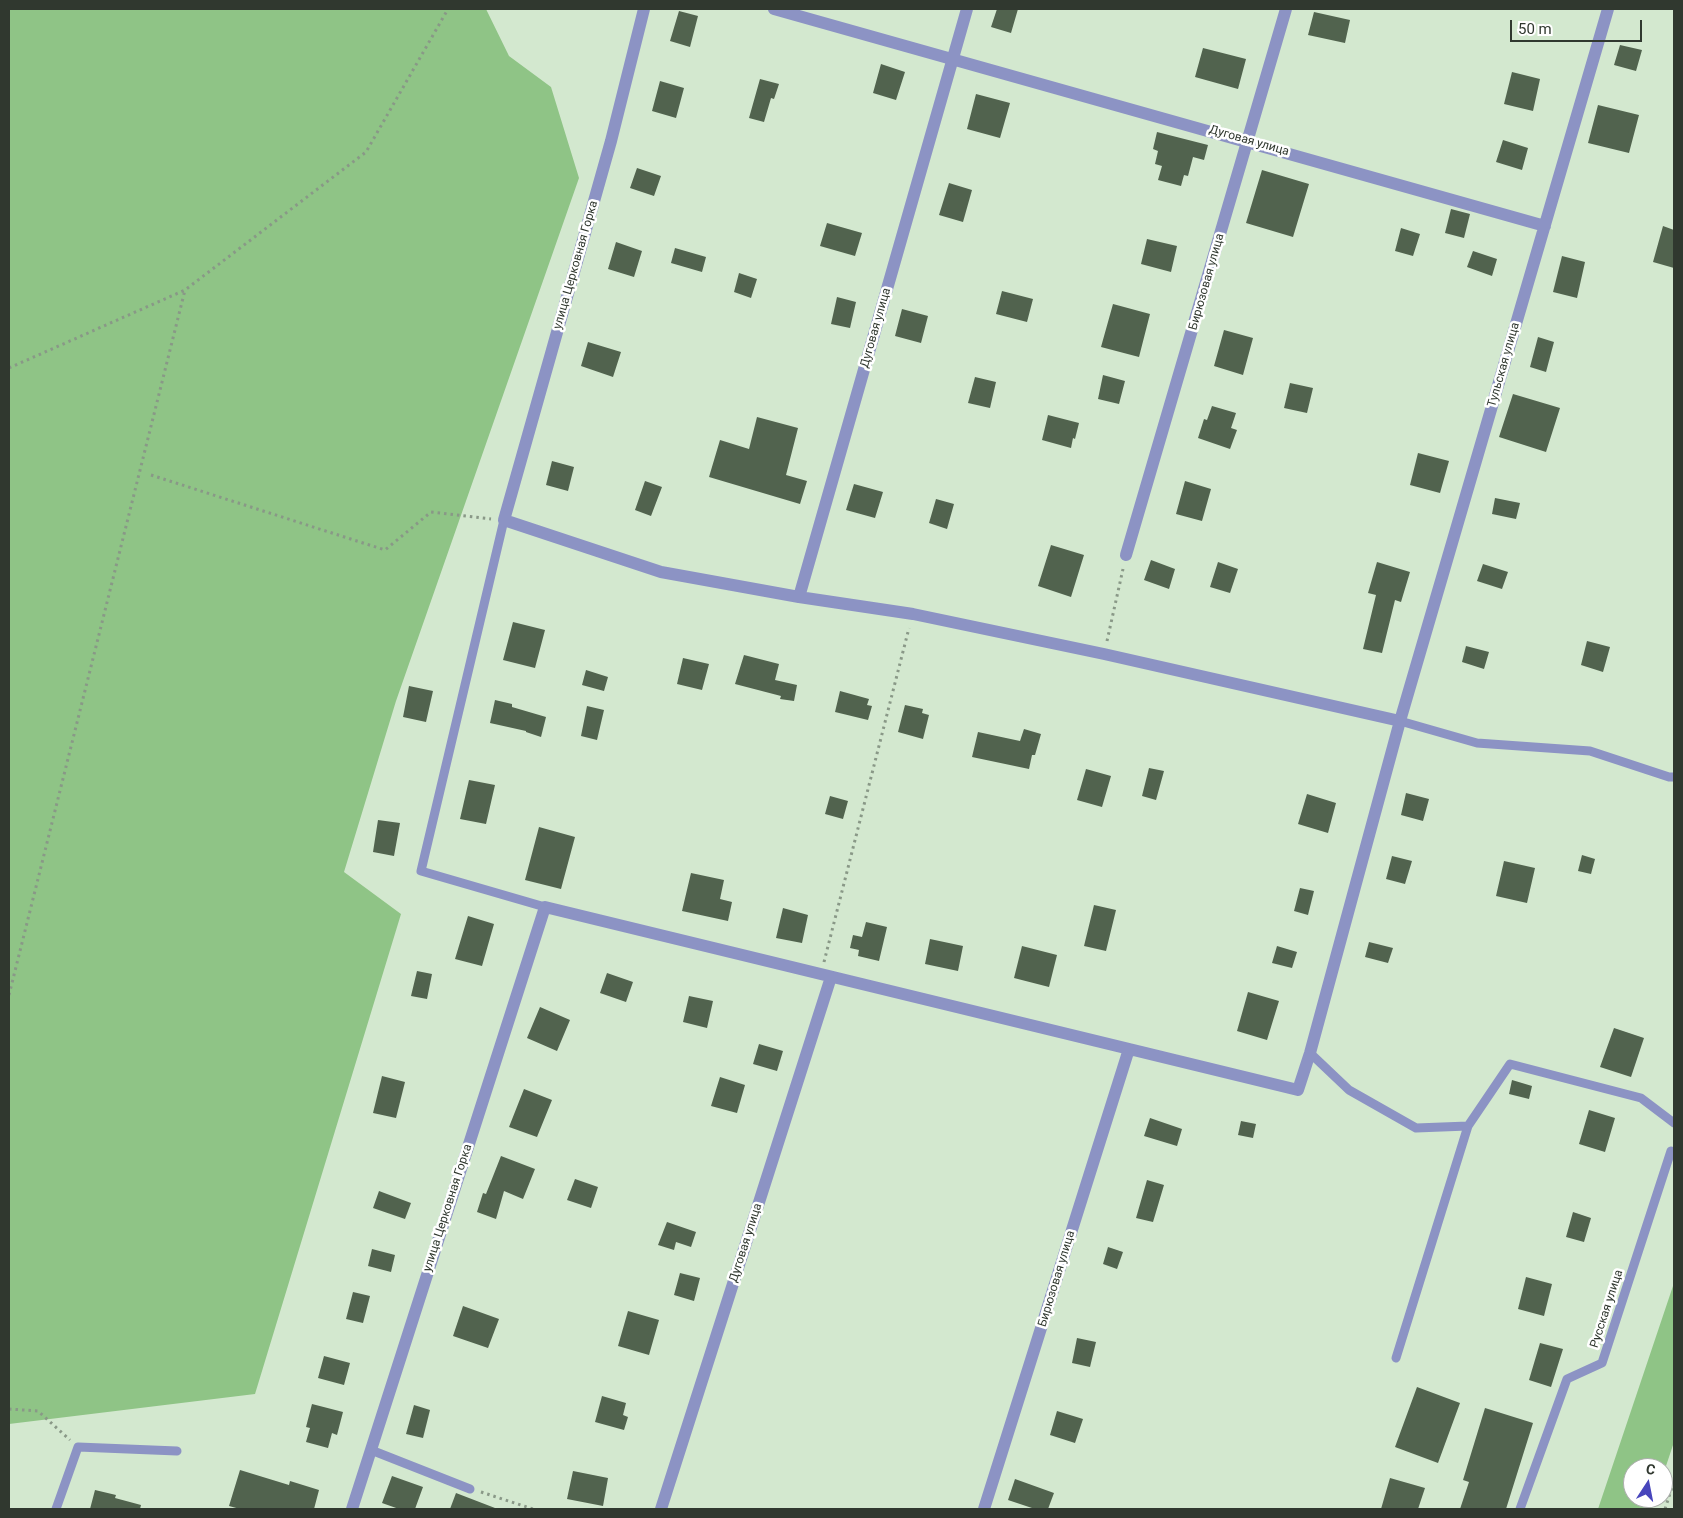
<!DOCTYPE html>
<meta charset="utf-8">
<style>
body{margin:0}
#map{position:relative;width:1683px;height:1518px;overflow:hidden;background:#d3e8cf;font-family:Roboto,sans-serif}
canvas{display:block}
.frame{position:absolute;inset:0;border:10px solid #30382f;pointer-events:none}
.north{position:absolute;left:1623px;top:1458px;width:50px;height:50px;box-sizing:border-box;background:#fff;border:1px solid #acafac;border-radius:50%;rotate:11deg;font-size:14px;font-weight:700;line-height:20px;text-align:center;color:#30382f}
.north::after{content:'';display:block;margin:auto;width:18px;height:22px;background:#4846bc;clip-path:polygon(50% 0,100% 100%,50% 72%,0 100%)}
.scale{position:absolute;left:1510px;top:20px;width:132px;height:22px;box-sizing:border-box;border:2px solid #30382f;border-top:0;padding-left:6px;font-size:15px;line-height:18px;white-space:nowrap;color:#30382f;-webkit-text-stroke:4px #fff;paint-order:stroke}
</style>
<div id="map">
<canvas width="1683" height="1518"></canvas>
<div class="frame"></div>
<div class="north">С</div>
<div class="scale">50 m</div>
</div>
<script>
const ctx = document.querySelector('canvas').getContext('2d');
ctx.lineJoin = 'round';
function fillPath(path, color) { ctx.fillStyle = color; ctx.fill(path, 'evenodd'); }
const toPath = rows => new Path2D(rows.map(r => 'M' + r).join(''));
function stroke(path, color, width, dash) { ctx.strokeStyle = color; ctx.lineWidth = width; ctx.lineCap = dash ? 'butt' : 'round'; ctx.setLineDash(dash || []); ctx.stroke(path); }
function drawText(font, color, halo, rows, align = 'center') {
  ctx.font = font + ' Roboto,sans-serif'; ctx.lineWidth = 5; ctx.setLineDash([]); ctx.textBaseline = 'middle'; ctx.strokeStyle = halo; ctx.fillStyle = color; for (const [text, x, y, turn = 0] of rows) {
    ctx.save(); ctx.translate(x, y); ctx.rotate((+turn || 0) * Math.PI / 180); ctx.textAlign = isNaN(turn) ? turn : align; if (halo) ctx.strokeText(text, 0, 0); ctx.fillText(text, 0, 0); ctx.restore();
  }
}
const forest = toPath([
 [9,9,486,9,509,56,551,87,579,178,396,701,344,872,401,914,255,1394,9,1424],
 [1674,1283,1674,1442,1663,1475,1663,1468,1633,1468,1633,1498,1655,1498,1652,1509,1598,1509]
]);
const building = toPath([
 [997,9,1018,9,1011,33,991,27],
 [679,11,698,16,690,47,670,41],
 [1314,12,1350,20,1345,43,1308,35],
 [1620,45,1642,50,1636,71,1614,65],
 [1203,48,1246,59,1238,89,1195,77],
 [881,64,905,72,896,100,873,93],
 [1512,72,1540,79,1533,111,1504,104],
 [760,79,779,84,774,99,771,98,764,122,749,118],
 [660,81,684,88,676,118,652,111],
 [976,94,1010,103,1000,138,967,129],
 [1598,105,1639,115,1629,153,1588,143],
 [1157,132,1208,145,1204,160,1193,157,1188,176,1184,175,1181,186,1158,180,1162,166,1155,164,1158,151,1153,149],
 [1503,140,1528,148,1522,170,1496,162],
 [637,168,661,176,654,196,630,188],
 [1262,170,1309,184,1293,237,1246,223],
 [949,183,972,190,963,222,939,215],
 [1451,209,1470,214,1464,238,1445,233],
 [827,223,862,233,855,256,820,246],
 [1663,226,1674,230,1674,268,1653,262],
 [1401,228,1420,234,1413,256,1395,251],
 [1147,239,1177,246,1171,272,1141,264],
 [616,242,642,251,634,277,608,269],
 [675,248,706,257,702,272,671,263],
 [1473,251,1497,259,1492,276,1467,267],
 [1562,256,1585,262,1577,298,1553,292],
 [739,273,757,279,751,298,734,292],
 [1002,291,1033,299,1027,322,996,314],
 [837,297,856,302,850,328,831,324],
 [1113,304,1150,314,1139,357,1101,347],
 [902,309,928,316,921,343,895,336],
 [1224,330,1253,338,1243,375,1214,366],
 [1538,337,1554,342,1546,372,1530,367],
 [588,342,621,352,613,377,581,366],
 [1103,375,1125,381,1119,404,1098,399],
 [975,377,996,382,990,408,968,403],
 [1290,383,1313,388,1307,413,1284,408],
 [1513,394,1560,408,1546,452,1499,437],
 [1212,406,1236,413,1231,428,1237,430,1230,449,1198,438,1204,419,1207,420],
 [1048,415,1079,423,1075,439,1073,438,1071,448,1042,440],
 [757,417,798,428,786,475,807,481,800,504,709,477,720,440,749,449],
 [1418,453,1449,461,1440,493,1410,485],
 [552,461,574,467,568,491,546,485],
 [645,481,662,487,651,516,635,510],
 [1185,481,1211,489,1202,521,1176,514],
 [854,484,883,492,875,518,846,510],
 [1495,498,1520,503,1516,519,1492,514],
 [936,499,954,504,947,529,929,523],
 [1051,545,1084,555,1071,597,1038,586],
 [1151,560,1175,569,1169,589,1144,580],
 [1218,562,1238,569,1230,593,1210,587],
 [1377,562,1410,572,1401,602,1395,600,1382,653,1363,649,1376,595,1368,593],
 [1483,564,1508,572,1502,589,1477,581],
 [513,622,545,630,535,668,503,660],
 [1587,641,1610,647,1603,672,1581,665],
 [1466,646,1489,652,1484,669,1462,662],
 [744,655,779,664,775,680,797,685,794,701,780,699,781,696,735,684],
 [683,658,709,664,702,690,677,684],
 [586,670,608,677,604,691,582,685],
 [409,686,433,691,426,722,403,717],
 [840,691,869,699,867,705,872,706,868,720,835,712],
 [495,700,512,704,512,707,546,717,541,737,526,732,526,731,490,723],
 [905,705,923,709,922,713,929,715,923,739,898,732],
 [587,706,604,710,597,740,581,736],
 [1024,729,1041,734,1035,755,1032,755,1029,769,972,757,978,732,1020,741],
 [1149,768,1164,771,1156,800,1142,796],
 [1086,769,1111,776,1102,807,1077,800],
 [469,780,495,785,486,824,460,819],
 [1406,793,1429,799,1423,821,1401,815],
 [1307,794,1336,803,1328,833,1298,824],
 [830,796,848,801,843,819,825,814],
 [378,820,400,823,394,856,373,852],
 [539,827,575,837,561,889,525,880],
 [1582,855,1595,859,1591,874,1578,871],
 [1392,856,1412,861,1405,884,1386,879],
 [1504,861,1535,868,1527,903,1496,896],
 [691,873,724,880,720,899,732,902,728,921,682,911],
 [1300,888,1314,891,1308,915,1294,911],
 [1094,905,1116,910,1106,951,1084,946],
 [783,908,808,915,802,943,776,938],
 [468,916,494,924,482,966,455,959],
 [866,922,887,927,879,961,858,956,859,950,850,948,853,935,862,937],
 [930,939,963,946,958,971,925,964],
 [1369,942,1393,948,1388,963,1365,957],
 [1022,946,1057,955,1049,987,1014,978],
 [1277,946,1297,952,1292,968,1272,963],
 [417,971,432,974,427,999,411,996],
 [607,973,633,982,626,1002,600,993],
 [1248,992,1279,1001,1267,1040,1237,1031],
 [689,996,713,1001,707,1028,683,1022],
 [540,1007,570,1020,557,1051,527,1038],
 [1614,1028,1644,1038,1631,1077,1600,1067],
 [759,1044,783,1051,777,1071,753,1064],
 [382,1076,405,1082,396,1118,373,1113],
 [720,1077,745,1085,737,1113,711,1106],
 [1512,1080,1532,1086,1529,1099,1509,1094],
 [524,1089,552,1100,537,1137,509,1127],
 [1589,1110,1615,1118,1605,1152,1579,1144],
 [1150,1118,1182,1129,1177,1146,1144,1136],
 [1241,1121,1256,1124,1253,1138,1238,1135],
 [501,1156,535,1169,523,1199,504,1191,496,1219,477,1212,483,1193,486,1194],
 [575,1179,598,1187,591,1208,567,1200],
 [1147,1180,1164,1185,1153,1222,1136,1218],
 [379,1191,411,1203,405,1219,373,1208],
 [1573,1212,1591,1218,1584,1242,1566,1237],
 [667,1222,696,1232,691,1247,676,1242,674,1250,658,1245],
 [1108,1247,1123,1252,1117,1269,1103,1264],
 [372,1249,395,1255,391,1272,368,1266],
 [680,1273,700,1278,694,1301,674,1295],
 [1526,1277,1552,1284,1544,1316,1518,1309],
 [353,1292,370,1296,363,1323,346,1319],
 [463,1306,499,1319,488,1348,453,1336],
 [628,1311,659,1320,649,1355,618,1346],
 [1077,1338,1096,1342,1090,1367,1072,1363],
 [1540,1343,1563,1349,1551,1387,1529,1380],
 [324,1356,350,1363,344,1385,318,1378],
 [1417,1387,1460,1403,1438,1463,1395,1447],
 [602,1396,626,1403,623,1415,628,1417,624,1430,595,1422],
 [312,1404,343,1412,337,1435,332,1433,328,1448,306,1442,310,1428,306,1427],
 [414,1405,430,1410,423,1438,406,1434],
 [1485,1408,1533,1423,1506,1509,1460,1509,1469,1482,1463,1480],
 [1057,1411,1083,1419,1075,1443,1050,1435],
 [240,1470,289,1485,290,1481,319,1490,314,1509,240,1509,229,1506],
 [573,1471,608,1478,603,1506,567,1499],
 [392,1476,423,1487,415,1509,399,1509,382,1503],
 [1390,1478,1425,1488,1418,1509,1381,1509],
 [1015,1479,1054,1493,1048,1509,1035,1509,1008,1500],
 [95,1490,116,1495,115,1498,141,1505,140,1509,90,1509],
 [456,1493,495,1508,495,1509,450,1509]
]);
const path = toPath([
 [9,368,185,290,366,152,448,9],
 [151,475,385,550,431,512,491,519],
 [1107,641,1123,569],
 [824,962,909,628],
 [9,995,185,290],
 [9,1409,38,1411,70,1440],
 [481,1492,533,1509],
 [1665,1509,1674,1481]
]);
const lane = toPath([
 [504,520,421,871,545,907],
 [1400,721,1477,743,1590,751,1669,777,1674,777],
 [1310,1053,1349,1090,1416,1128,1468,1126,1510,1064,1641,1098,1674,1123],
 [1396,1358,1468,1126],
 [371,1450,470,1489],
 [56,1509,78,1447,177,1451],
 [1520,1509,1567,1379,1602,1363,1671,1151,1674,1152]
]);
const street = toPath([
 [644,9,611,141,504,520,661,572,799,597,913,614,1104,654,1400,721],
 [774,9,1545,226],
 [1126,555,1286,9],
 [799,597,967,9],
 [352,1509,545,907,1298,1090,1310,1053,1400,721,1608,9],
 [661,1509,831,977],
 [984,1509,1129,1049]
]);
const streetNames = [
 ["Дуговая улица",1249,141,16],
 ["улица Церковная Горка",576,265,-74],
 ["Бирюзовая улица",1207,282,-74],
 ["Дуговая улица",876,328,-74],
 ["Тульская улица",1504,365,-74],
 ["улица Церковная Горка",448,1208,-72],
 ["Дуговая улица",746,1243,-72],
 ["Бирюзовая улица",1057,1279,-73],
 ["Русская улица",1607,1309,-72]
];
fillPath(forest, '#8fc486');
fillPath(building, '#51634e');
stroke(path, '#899887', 3, [2.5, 4]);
stroke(lane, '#8c93c4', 9);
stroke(street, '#8c93c4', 12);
drawText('12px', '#30382f', '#fff', streetNames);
</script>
